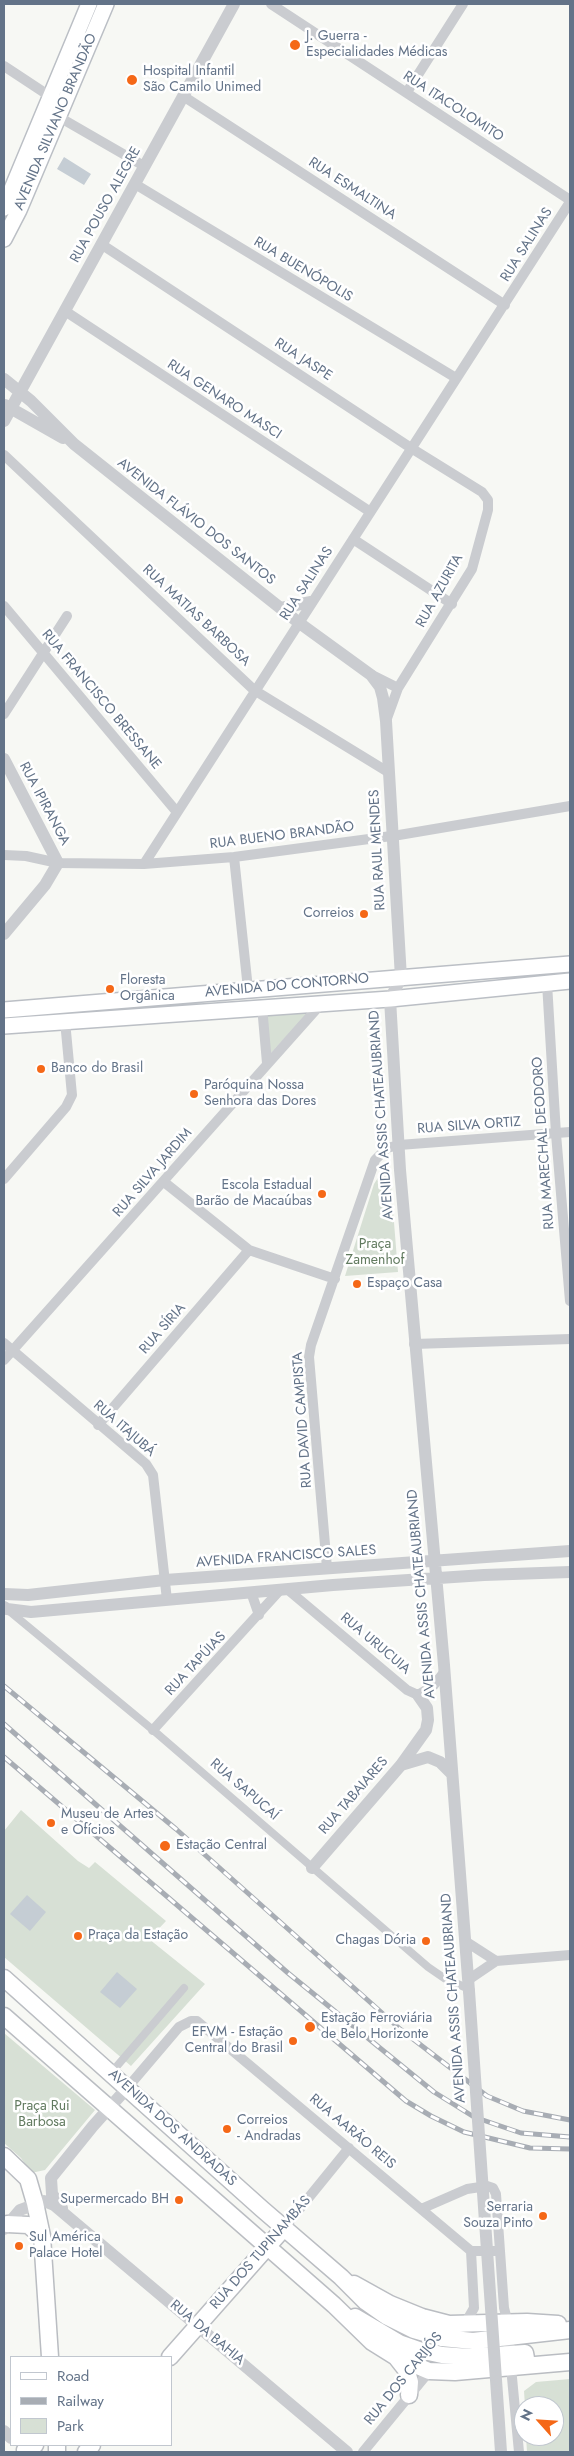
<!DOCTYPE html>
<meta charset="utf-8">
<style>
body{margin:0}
#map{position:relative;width:574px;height:2456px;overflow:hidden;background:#f7f8f4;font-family:Jost,sans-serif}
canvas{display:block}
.frame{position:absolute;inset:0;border:5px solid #637388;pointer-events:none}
.legend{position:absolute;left:10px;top:2356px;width:162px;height:90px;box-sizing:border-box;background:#fff;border:1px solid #c1c7cf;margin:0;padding:6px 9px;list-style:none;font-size:15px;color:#637388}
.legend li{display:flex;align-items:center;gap:10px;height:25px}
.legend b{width:25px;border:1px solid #c1c7cf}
.north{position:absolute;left:514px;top:2396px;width:50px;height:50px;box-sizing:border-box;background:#fff;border:1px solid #c1c7cf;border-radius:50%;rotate:296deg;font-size:14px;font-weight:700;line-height:20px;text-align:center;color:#637388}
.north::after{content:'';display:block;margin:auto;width:18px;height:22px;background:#f56817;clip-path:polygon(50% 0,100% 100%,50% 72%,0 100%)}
</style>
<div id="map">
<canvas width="574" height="2456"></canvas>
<div class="frame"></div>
<ul class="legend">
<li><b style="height:6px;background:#fff"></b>Road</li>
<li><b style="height:6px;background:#a8adb4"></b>Railway</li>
<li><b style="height:14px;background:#d7e0d5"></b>Park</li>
</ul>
<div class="north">N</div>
</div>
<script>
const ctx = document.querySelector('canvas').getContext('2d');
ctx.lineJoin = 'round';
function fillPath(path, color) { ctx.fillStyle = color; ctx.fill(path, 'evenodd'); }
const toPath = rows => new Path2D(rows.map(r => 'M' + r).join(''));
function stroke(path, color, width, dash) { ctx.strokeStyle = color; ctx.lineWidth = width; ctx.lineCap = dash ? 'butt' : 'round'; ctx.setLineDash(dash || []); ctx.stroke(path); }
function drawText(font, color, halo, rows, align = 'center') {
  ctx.font = font + ' Jost,sans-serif'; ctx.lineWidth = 5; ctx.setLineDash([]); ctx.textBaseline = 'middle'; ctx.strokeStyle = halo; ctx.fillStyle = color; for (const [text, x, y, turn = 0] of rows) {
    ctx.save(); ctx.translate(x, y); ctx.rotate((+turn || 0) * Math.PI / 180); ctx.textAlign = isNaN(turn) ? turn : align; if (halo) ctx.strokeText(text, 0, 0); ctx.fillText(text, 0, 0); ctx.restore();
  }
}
const green = toPath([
 [308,1013,270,1054,266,1014],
 [388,1171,390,1173,398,1272,345,1276,374,1184,381,1173],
 [21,1810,78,1861,89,1868,95,1862,166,1921,149,1939,205,1984,131,2066,4,1957,4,1831],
 [4,2033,95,2110,45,2170,31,2173,21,2158,4,2143],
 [570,2379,570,2452,527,2452,526,2436,554,2436,554,2406,525,2406,524,2391,536,2382]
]);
const water = toPath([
 [64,157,91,174,84,185,57,169],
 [27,1895,46,1912,30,1931,10,1914],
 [117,1972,137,1989,120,2008,100,1992]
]);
const pedestrian = toPath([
 [8,1610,153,1730,428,1967,444,1978,469,1989],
 [111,2073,184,1988]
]);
const minor = toPath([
 [271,4,570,200],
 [4,66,51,97],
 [407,92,463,4],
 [183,96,505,305],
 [59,117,144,166],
 [135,184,456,378],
 [101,244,411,448,482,492,488,500,488,510,472,569,398,688,386,721],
 [65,311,369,511],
 [4,455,254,690,388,772],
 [353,539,452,604],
 [4,606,176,811],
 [372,675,398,688],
 [4,714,67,616],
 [4,855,26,856,58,863,144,864,234,857,399,835,570,806],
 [234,857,248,989],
 [144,864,570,202],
 [547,983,556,1134,570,1301],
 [262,1006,267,1063],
 [4,1179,66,1107,72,1095,65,1021],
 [164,1182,249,1250,335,1279],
 [4,1343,146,1464,153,1475,167,1600],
 [414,1344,570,1339],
 [4,1360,322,1003],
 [98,1425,249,1250],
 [327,1568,309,1357,311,1345,375,1160,387,1148,399,1145,570,1132],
 [287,1589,407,1690,418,1695,434,1685,445,1671],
 [251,1592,259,1615],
 [153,1730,281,1589],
 [465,1941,496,1961],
 [468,1980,496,1961,570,1955],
 [128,2087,179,2027,191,2021,197,2021,471,2251,500,2251],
 [421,2209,467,2189,487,2186,493,2188,496,2194,504,2308,508,2323],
 [284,2228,349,2148],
 [463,2327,474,2308,471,2251],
 [504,2338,513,2352,511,2367,519,2452],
 [363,2452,432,2368]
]);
const tertiary = toPath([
 [4,379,31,401,74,444,298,622,371,675,380,687,383,698,386,721,401,978,390,999,400,1170,444,1665,469,1991],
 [5,405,63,438],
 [4,421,234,4],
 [281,608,311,602],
 [4,759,58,863,45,885,4,934],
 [4,1594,28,1595,165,1580,570,1551],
 [4,1607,7,1609,31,1612,333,1585,484,1575,570,1572],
 [401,1765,428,1757,440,1762,451,1773],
 [312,1868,401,1765,426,1730,428,1720,427,1708,418,1695],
 [62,2208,52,2194,51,2178,93,2126,128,2087],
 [4,2229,20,2210,44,2201,54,2205,347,2452],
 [4,2431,11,2438]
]);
const secondary = toPath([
 [4,208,89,4],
 [4,239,19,210,106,4],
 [4,1010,570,964],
 [4,1026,390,999,570,981]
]);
const primary = toPath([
 [4,1978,262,2209,341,2277,366,2302,386,2316,414,2330,442,2338,473,2341,570,2330],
 [4,2016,334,2305,372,2342,396,2357,429,2371,455,2372,570,2362],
 [4,2156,28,2179,35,2203,42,2236,50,2357],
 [7,2224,28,2225,42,2236],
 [354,2284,390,2304,422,2317,449,2324,527,2322,558,2324],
 [355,2317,399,2343,419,2350,442,2355,469,2357,525,2353,527,2364],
 [170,2357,284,2228],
 [396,2357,407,2371,410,2382,409,2395],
 [57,2445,57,2452],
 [25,2450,35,2445],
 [86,2452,92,2445]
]);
const rail = toPath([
 [4,1686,176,1829,400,2029,487,2096,523,2111,570,2120],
 [4,1724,288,1973,434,2092,474,2117,521,2133,570,2137],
 [4,1757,406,2101,431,2116,464,2132,530,2148,570,2149]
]);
const tertiaryBridge = toPath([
 [469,1991,501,2452]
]);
const markers = [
 [295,45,6,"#f56817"],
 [132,80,6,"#f56817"],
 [364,914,5,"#f56817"],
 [110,989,5,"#f56817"],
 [41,1069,5,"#f56817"],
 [194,1094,5,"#f56817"],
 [322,1194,5,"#f56817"],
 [357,1284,5,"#f56817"],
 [51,1823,5,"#f56817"],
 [165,1846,6,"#f56817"],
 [78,1936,5,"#f56817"],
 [426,1941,5,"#f56817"],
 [310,2027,6,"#f56817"],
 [293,2041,5,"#f56817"],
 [227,2129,5,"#f56817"],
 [179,2200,5,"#f56817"],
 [543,2216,5,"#f56817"],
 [19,2246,5,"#f56817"]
];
const poiNames = [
 ["J. Guerra -",306,37],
 ["Especialidades Médicas",306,53],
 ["Hospital Infantil",143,72],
 ["São Camilo Unimed",143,88],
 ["Correios",354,914,"right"],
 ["Floresta",120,981],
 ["Orgânica",120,997],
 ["Banco do Brasil",51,1069],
 ["Paróquina Nossa",204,1086],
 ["Senhora das Dores",204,1102],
 ["Escola Estadual",312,1186,"right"],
 ["Barão de Macaúbas",312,1202,"right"],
 ["Espaço Casa",367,1284],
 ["Museu de Artes",61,1815],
 ["e Ofícios",61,1831],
 ["Estação Central",176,1846],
 ["Praça da Estação",88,1936],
 ["Chagas Dória",416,1941,"right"],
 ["Estação Ferroviária",321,2019],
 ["de Belo Horizonte",321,2035],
 ["EFVM - Estação",283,2033,"right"],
 ["Central do Brasil",283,2049,"right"],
 ["Correios",237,2121],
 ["- Andradas",237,2137],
 ["Supermercado BH",169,2200,"right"],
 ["Serraria",533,2208,"right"],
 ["Souza Pinto",533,2224,"right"],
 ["Sul América",29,2238],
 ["Palace Hotel",29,2254]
];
const streetNames = [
 ["RUA ITACOLOMITO",453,107,33],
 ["AVENIDA SILVIANO BRANDÃO",56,122,-67],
 ["RUA ESMALTINA",352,189,33],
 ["RUA POUSO ALEGRE",106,205,-61],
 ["RUA SALINAS",527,245,-58],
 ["RUA BUENÓPOLIS",303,270,31],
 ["RUA JASPE",303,360,33],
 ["RUA GENARO MASCI",224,400,33],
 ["AVENIDA FLÁVIO DOS SANTOS",196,522,38],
 ["RUA SALINAS",307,584,-57],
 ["RUA AZURITA",440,591,-61],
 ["RUA MATIAS BARBOSA",196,616,43],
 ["RUA FRANCISCO BRESSANE",101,700,50],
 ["RUA IPIRANGA",44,804,62],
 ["RUA BUENO BRANDÃO",282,836,-7],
 ["RUA RAUL MENDES",378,850,-93],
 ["AVENIDA DO CONTORNO",287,986,-5],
 ["AVENIDA ASSIS CHATEAUBRIAND",382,1115,-94],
 ["RUA SILVA ORTIZ",469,1126,-4],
 ["RUA MARECHAL DEODORO",544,1143,-94],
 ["RUA SILVA JARDIM",153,1173,-49],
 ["RUA SÍRIA",163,1329,-49],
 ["RUA DAVID CAMPISTA",303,1420,-94],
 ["RUA ITAJUBÁ",124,1429,41],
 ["AVENIDA FRANCISCO SALES",286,1557,-4],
 ["AVENIDA ASSIS CHATEAUBRIAND",422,1594,-95],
 ["RUA URUCUIA",375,1644,40],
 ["RUA TAPÚIAS",196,1664,-47],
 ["RUA SAPUCAÍ",244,1790,41],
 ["RUA TABAIARES",354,1796,-49],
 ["AVENIDA ASSIS CHATEAUBRIAND",454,1998,-94],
 ["AVENIDA DOS ANDRADAS",172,2128,42],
 ["RUA AARÃO REIS",352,2132,40],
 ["RUA DOS TUPINAMBÁS",261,2253,-49],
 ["RUA DA BAHIA",207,2333,40],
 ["RUA DOS CARIJÓS",404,2379,-51]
];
const parkNames = [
 ["Praça",375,1245],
 ["Zamenhof",375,1261],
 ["Praça Rui",42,2107],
 ["Barbosa",42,2123]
];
fillPath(green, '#d7e0d5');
fillPath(water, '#c5cdd4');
stroke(secondary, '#bbbfc5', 18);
stroke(primary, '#babdc2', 19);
stroke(pedestrian, '#caccd0', 8);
stroke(minor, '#caccd0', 10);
stroke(tertiary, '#caccd0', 12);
stroke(secondary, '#fff', 15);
stroke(primary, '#fff', 16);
stroke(rail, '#a8adb4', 5);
stroke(rail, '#fff', 3, [9]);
stroke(tertiaryBridge, '#caccd0', 12);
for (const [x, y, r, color] of markers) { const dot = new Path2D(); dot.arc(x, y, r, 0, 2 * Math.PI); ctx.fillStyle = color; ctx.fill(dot); stroke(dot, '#fff', 2); }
drawText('14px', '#637388', '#fff', poiNames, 'left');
drawText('14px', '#637388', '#fff', streetNames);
drawText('14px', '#617a5f', '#fff', parkNames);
</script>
